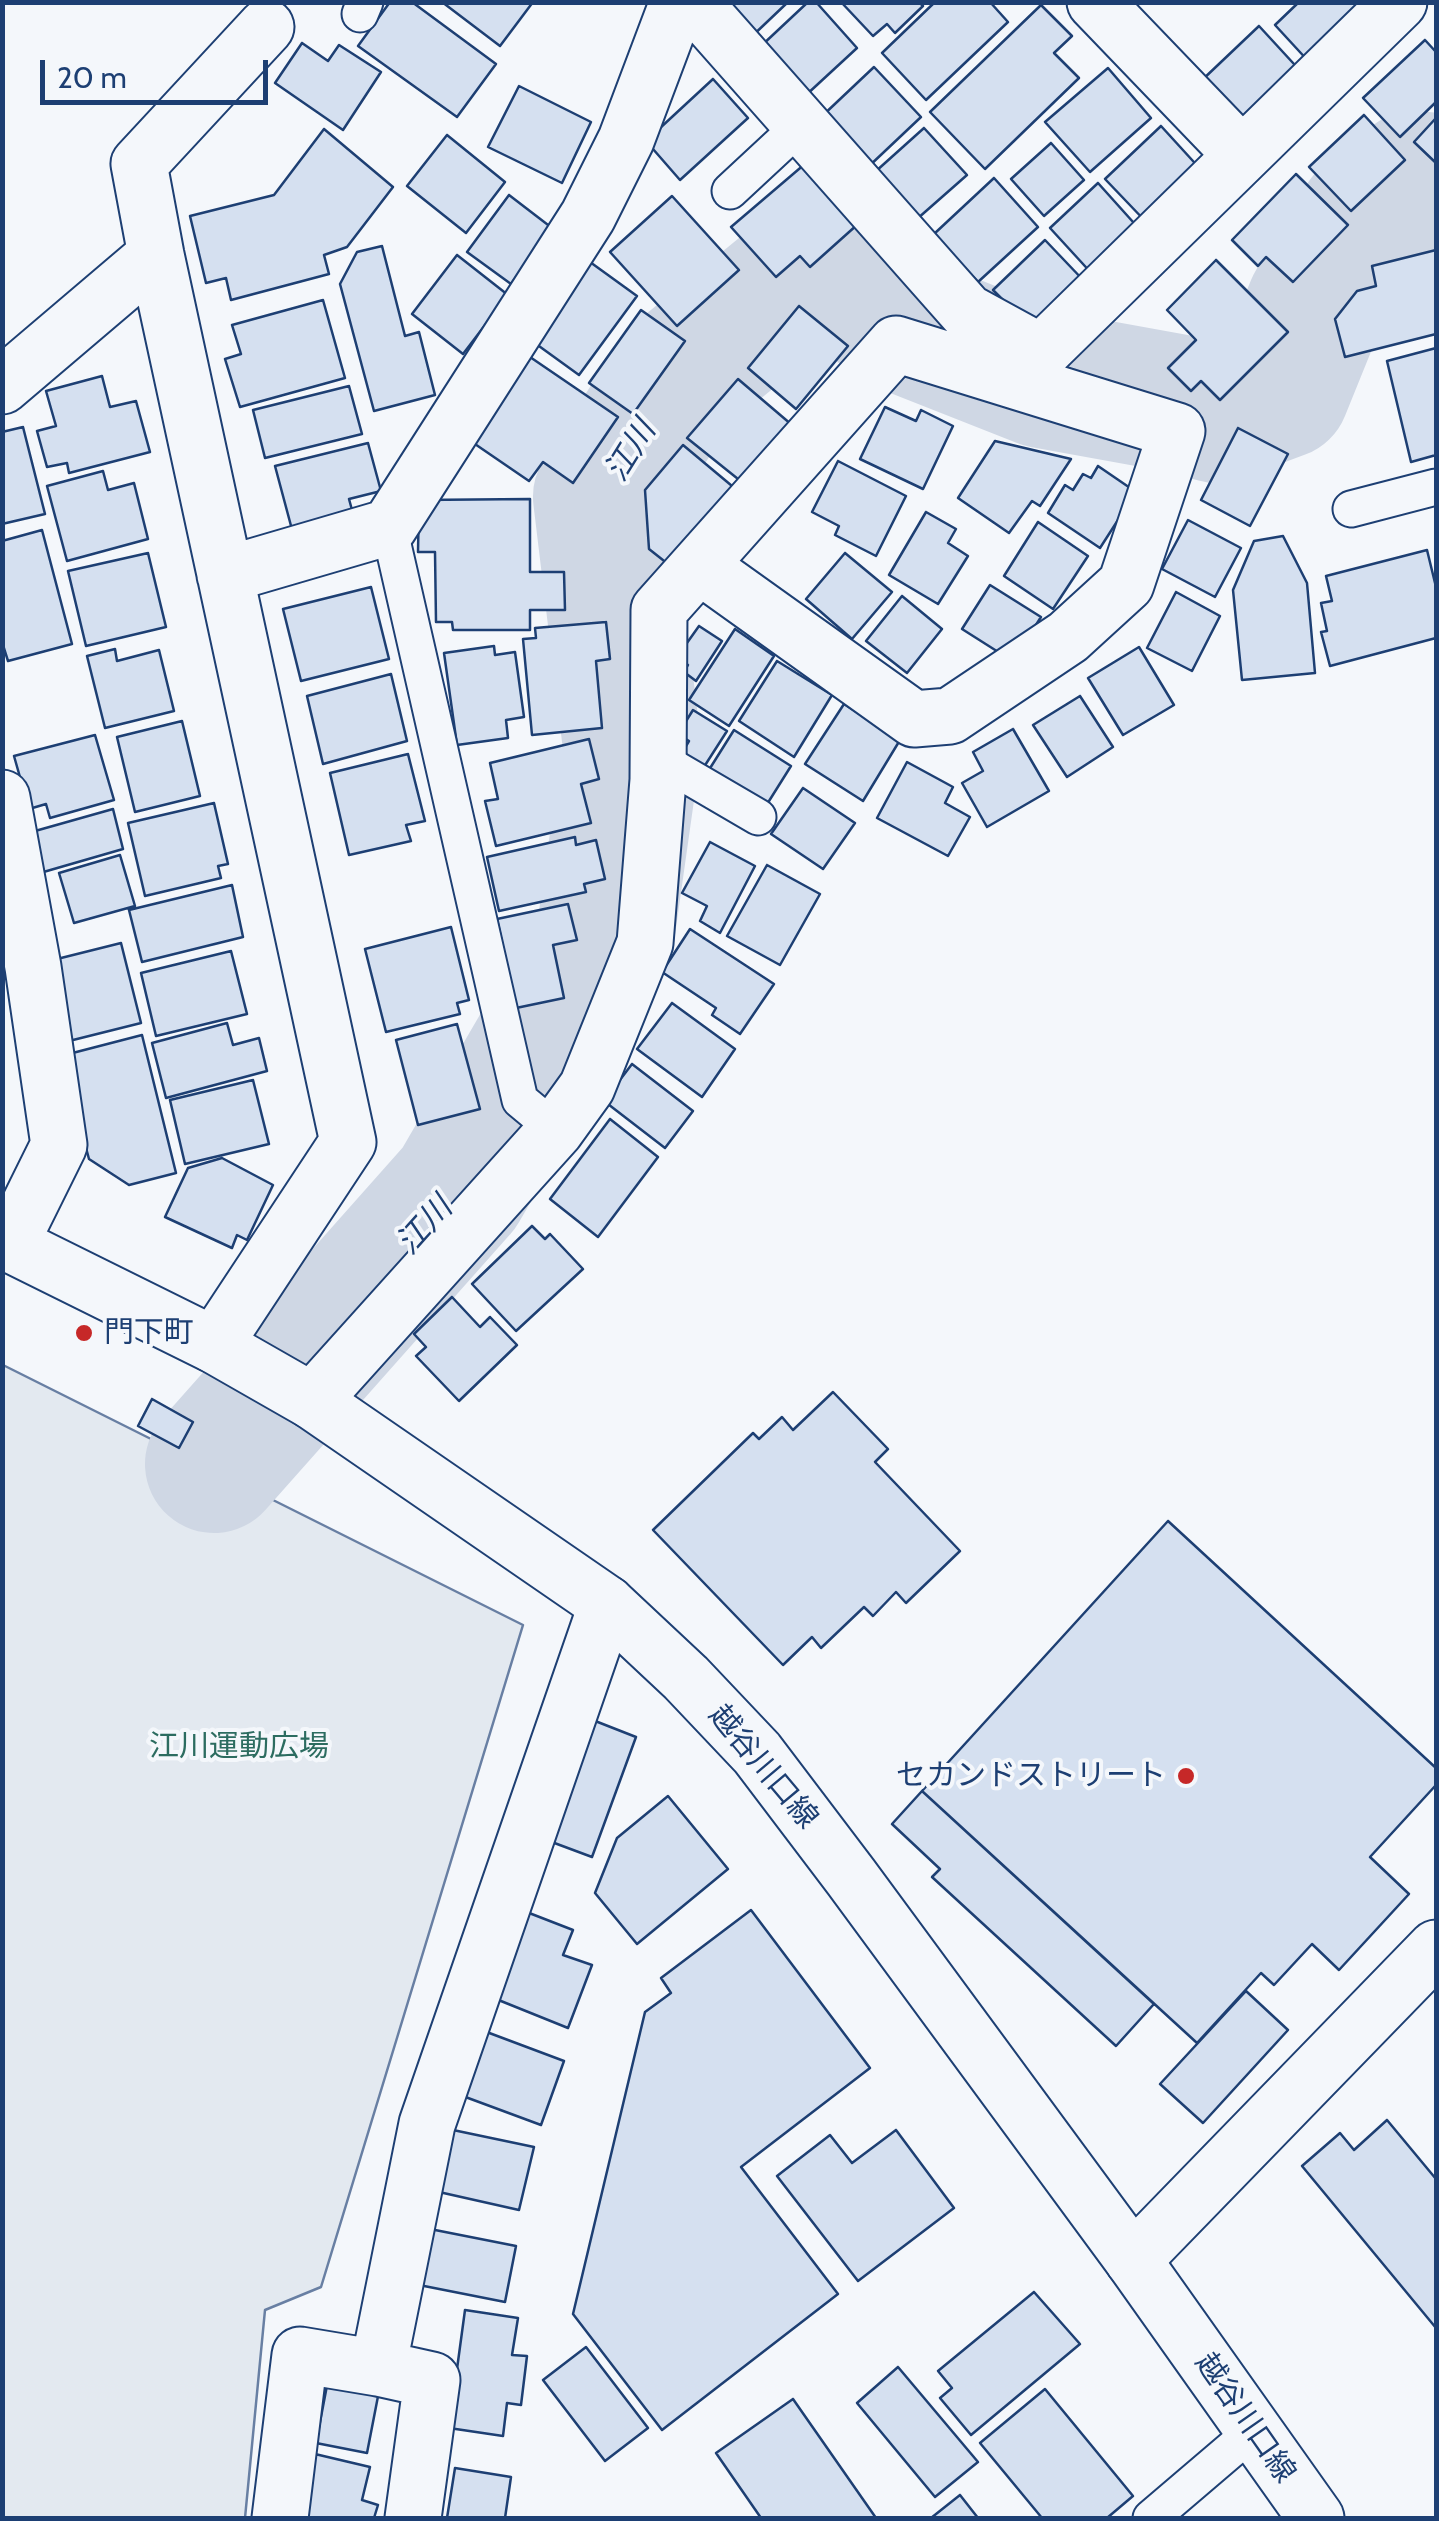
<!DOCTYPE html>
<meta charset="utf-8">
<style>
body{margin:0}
#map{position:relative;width:1439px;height:2521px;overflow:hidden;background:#f4f7fb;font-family:Cabin,sans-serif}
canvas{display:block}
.frame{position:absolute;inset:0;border:5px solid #1d3f73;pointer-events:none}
.scale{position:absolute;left:40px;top:60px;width:228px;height:45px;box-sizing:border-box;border:5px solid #1d3f73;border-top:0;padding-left:12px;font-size:30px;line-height:35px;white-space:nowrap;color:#1d3f73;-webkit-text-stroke:8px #f4f7fb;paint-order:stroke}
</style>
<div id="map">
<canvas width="1439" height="2521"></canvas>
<div class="frame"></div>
<div class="scale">20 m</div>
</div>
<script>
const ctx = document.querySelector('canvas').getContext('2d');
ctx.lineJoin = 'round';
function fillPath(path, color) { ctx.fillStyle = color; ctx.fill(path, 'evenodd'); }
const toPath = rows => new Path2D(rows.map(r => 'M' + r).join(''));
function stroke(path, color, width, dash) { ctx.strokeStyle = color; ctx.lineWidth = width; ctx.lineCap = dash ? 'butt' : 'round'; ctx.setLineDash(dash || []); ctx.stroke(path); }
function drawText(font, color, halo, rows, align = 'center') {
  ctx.font = font + ' Cabin,"Noto Sans JP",sans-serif'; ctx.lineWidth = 8; ctx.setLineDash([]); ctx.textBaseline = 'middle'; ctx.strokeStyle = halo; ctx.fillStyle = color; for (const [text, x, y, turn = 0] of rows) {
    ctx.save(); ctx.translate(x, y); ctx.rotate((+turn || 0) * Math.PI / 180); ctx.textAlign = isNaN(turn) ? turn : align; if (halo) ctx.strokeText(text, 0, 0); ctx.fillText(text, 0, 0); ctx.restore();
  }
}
const green = toPath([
 [3,1365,523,1625,321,2287,265,2310,245,2518,3,2518,3,1365]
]);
const river = toPath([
 [214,1464,459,1188,605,937,632,746,602,497,678,377,809,270,843,280,901,323,1043,379,1181,404,1217,414,1281,390,1315,306,1366,220,1415,180,1436,182]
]);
const building = toPath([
 [390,2,412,2,496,64,457,117,358,46,390,2],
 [442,2,533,2,500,46,442,2],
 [722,2,788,2,747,41,722,2],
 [808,2,816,2,857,48,805,96,760,47,808,2],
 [841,2,919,2,923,6,895,33,887,24,873,36,841,2],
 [935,2,990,2,1008,22,926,100,882,53,935,2],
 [1299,2,1373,2,1310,63,1275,25,1299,2],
 [1041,5,1072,36,1054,53,1079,78,985,169,930,112,1041,5],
 [1259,26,1305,76,1247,131,1200,82,1259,26],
 [1425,40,1436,52,1436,102,1400,137,1363,98,1425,40],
 [302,43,328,61,339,45,381,72,343,130,275,83,302,43],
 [874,67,921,117,866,169,819,119,874,67],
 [1108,68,1151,118,1090,172,1045,122,1108,68],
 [713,79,748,118,680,180,646,141,713,79],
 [519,86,591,122,562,183,488,147,519,86],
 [1364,115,1405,160,1351,211,1309,167,1364,115],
 [1436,118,1436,163,1414,142,1436,118],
 [1161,126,1203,172,1148,224,1105,179,1161,126],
 [924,128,967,175,917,219,875,172,924,128],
 [324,129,393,187,347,247,324,255,329,274,231,300,226,278,206,283,190,216,274,195,324,129],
 [447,135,505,182,466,233,407,186,447,135],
 [1051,143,1084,180,1044,216,1011,179,1051,143],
 [806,163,858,224,810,267,800,256,776,277,731,227,806,163],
 [1296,174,1348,225,1293,282,1266,257,1258,266,1232,240,1296,174],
 [994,178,1038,227,978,282,934,234,994,178],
 [1098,183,1142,232,1094,276,1050,228,1098,183],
 [509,195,552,228,511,284,467,252,509,195],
 [672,196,739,270,677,326,610,252,672,196],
 [1045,240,1085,282,1035,332,993,290,1045,240],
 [382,246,405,336,419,332,435,395,374,411,340,284,357,252,382,246],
 [1436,250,1436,334,1345,357,1335,319,1357,291,1376,286,1372,266,1436,250],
 [457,255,508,295,463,354,412,314,457,255],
 [1216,260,1288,332,1220,400,1201,381,1191,391,1168,368,1196,340,1167,310,1216,260],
 [590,262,637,296,579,375,532,341,590,262],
 [323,300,345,378,240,407,225,359,241,354,232,325,323,300],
 [799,306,848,346,796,409,748,368,799,306],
 [641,310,685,341,633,414,589,383,641,310],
 [1436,348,1436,455,1411,462,1387,361,1436,348],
 [530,357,618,417,573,483,543,462,529,481,472,442,530,357],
 [102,376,110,407,136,401,150,452,69,473,67,463,47,467,37,431,56,426,46,391,102,376],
 [738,379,792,425,743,483,687,438,738,379],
 [349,386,362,434,265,458,253,410,349,386],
 [885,407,916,421,921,410,953,426,923,489,860,459,885,407],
 [23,427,45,514,2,524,2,432,23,427],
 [1238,428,1288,454,1250,526,1201,500,1238,428],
 [995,441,1071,459,1040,506,1032,501,1009,533,958,498,995,441],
 [368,443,381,491,349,499,355,521,294,537,275,466,368,443],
 [683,445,738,491,673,568,649,549,645,490,683,445],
 [838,461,906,496,876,556,835,535,839,526,812,512,838,461],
 [1098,466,1136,492,1100,548,1048,513,1065,485,1073,490,1083,474,1091,478,1098,466],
 [103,471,108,490,134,483,148,539,67,561,47,486,103,471],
 [530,499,530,572,564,572,565,610,530,610,530,630,453,630,452,622,436,622,435,552,418,552,419,500,530,499],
 [926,512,956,529,948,543,968,556,938,604,889,575,926,512],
 [1188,520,1241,548,1215,597,1162,569,1188,520],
 [1038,522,1088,556,1053,609,1004,576,1038,522],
 [42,530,72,644,8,661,2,642,2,541,42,530],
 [1283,536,1307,583,1315,673,1242,680,1233,590,1254,541,1283,536],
 [1427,550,1436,587,1436,638,1330,666,1321,632,1327,631,1321,603,1332,601,1326,576,1427,550],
 [148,553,166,627,86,646,68,571,148,553],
 [845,553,892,592,852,639,806,599,845,553],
 [990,585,1041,617,1020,650,1003,655,962,629,990,585],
 [371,587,389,659,301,681,283,609,371,587],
 [1176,592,1220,616,1192,671,1147,648,1176,592],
 [902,596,942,629,907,673,866,641,902,596],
 [606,622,610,659,596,661,602,728,532,735,523,639,536,638,535,628,606,622],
 [699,626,722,641,696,681,684,672,688,665,677,657,699,626],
 [735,629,774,656,729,726,689,700,735,629],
 [494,646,495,655,515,652,524,717,506,720,508,738,457,745,444,653,494,646],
 [1139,647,1174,705,1123,735,1088,678,1139,647],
 [115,649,117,661,159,650,174,711,105,728,87,656,115,649],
 [777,661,832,695,794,757,739,721,777,661],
 [391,674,407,741,323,764,307,696,391,674],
 [1080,696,1113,747,1067,777,1033,725,1080,696],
 [844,704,900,740,863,801,805,764,844,704],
 [693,710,727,731,702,770,679,758,689,741,678,734,693,710],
 [182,721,200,796,135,812,117,737,182,721],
 [1013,729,1049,791,987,827,962,783,983,771,973,752,1013,729],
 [734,730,791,766,764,809,707,773,734,730],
 [95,735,114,800,50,818,46,804,29,809,14,756,95,735],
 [589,739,599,779,581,784,591,823,496,846,485,801,498,799,490,763,589,739],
 [408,754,425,821,406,825,411,841,349,855,330,773,408,754],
 [907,762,953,787,945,803,970,817,948,856,877,818,907,762],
 [803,788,855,823,823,869,771,834,803,788],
 [214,803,228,864,218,866,221,878,145,896,128,823,214,803],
 [113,809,123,849,40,873,28,833,113,809],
 [575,837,576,845,596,840,605,879,584,884,586,892,499,911,487,857,575,837],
 [710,842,755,866,720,933,700,921,707,906,682,893,710,842],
 [120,855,135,906,74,923,59,873,120,855],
 [767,865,820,894,780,965,727,936,767,865],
 [232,885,243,937,142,962,129,910,232,885],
 [568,904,577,940,553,945,564,998,516,1008,497,919,568,904],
 [451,927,469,1000,457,1003,460,1014,386,1032,365,949,451,927],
 [690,929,774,984,740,1034,712,1015,716,1008,662,972,690,929],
 [121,943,141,1023,65,1042,45,962,121,943],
 [231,951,247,1014,156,1036,141,973,231,951],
 [672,1003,735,1049,702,1097,637,1049,672,1003],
 [227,1023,233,1045,259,1038,267,1071,166,1098,152,1043,227,1023],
 [457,1024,480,1109,418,1125,396,1040,457,1024],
 [142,1035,176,1173,129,1185,89,1159,61,1056,142,1035],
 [632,1064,693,1111,665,1148,604,1101,632,1064],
 [253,1080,269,1144,185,1164,170,1100,253,1080],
 [610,1119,658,1157,598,1237,550,1199,610,1119],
 [222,1158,273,1185,247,1240,237,1235,232,1248,165,1217,188,1168,222,1158],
 [532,1226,545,1239,550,1234,583,1269,516,1331,472,1284,532,1226],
 [452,1297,480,1327,490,1317,517,1345,459,1401,416,1356,426,1347,414,1334,452,1297],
 [833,1392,888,1449,875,1462,960,1551,906,1603,896,1592,873,1616,864,1607,821,1648,812,1637,783,1665,653,1530,753,1433,759,1439,782,1417,793,1430,833,1392],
 [152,1399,193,1422,179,1448,138,1426,152,1399],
 [1168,1521,1436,1768,1436,1785,1370,1857,1409,1894,1339,1970,1312,1944,1274,1985,1261,1973,1197,2043,922,1791,1168,1521],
 [585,1717,636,1737,592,1857,541,1838,585,1717],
 [922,1791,1154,2004,1116,2046,932,1877,940,1869,892,1824,922,1791],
 [668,1796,728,1869,637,1944,595,1893,617,1838,668,1796],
 [751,1910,870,2068,741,2167,838,2294,662,2430,573,2314,645,2012,671,1993,661,1978,751,1910],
 [524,1911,573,1930,563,1955,592,1965,568,2028,491,1997,524,1911],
 [1246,1991,1288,2030,1203,2123,1160,2084,1246,1991],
 [484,2031,564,2061,541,2125,460,2095,484,2031],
 [1387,2120,1436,2179,1436,2328,1302,2166,1340,2133,1354,2150,1387,2120],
 [453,2130,534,2147,519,2210,439,2192,453,2130],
 [896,2130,954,2208,858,2281,777,2176,830,2135,852,2163,896,2130],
 [430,2229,516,2246,505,2302,419,2285,430,2229],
 [1034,2292,1080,2344,971,2435,940,2398,952,2388,938,2371,1034,2292],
 [465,2310,518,2318,512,2355,527,2356,521,2405,507,2403,503,2436,449,2428,465,2310],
 [586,2347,648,2428,605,2461,543,2380,586,2347],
 [898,2367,978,2462,935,2497,857,2403,898,2367],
 [329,2375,380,2386,367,2453,316,2443,329,2375],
 [1045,2389,1133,2496,1107,2518,1042,2518,980,2443,1045,2389],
 [793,2399,876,2518,761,2518,716,2453,793,2399],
 [315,2454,370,2467,362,2500,378,2505,374,2518,299,2518,315,2454],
 [455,2468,511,2477,505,2518,447,2518,455,2468],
 [960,2495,978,2518,931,2518,960,2495]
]);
const service = toPath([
 [360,14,365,2],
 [730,191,801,125],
 [1351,509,1436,487],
 [389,527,520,1100,556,1130],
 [657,758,758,817],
 [1151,2518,1253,2431]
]);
const minor = toPath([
 [693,2,967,312,1042,353],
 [1095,2,1242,155],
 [1013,380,1399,2],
 [2,386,156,255],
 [225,575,389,527,588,216,626,140,678,2],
 [2,798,33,967,59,1145,10,1244],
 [214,1345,348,1142,156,255,139,164,266,27],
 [312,1401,556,1130,587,1087,645,943,658,780,659,610,896,344,1177,431,1126,584,1068,637,950,716,914,719,700,566],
 [1133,2260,1436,1948],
 [280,2518,300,2355,378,2368],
 [413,2518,432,2380,378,2368,427,2124,607,1604]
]);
const secondary = toPath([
 [2,1240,214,1345,312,1401,607,1604,686,1678,757,1753,851,1877,1133,2260,1316,2518]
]);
const markers = [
 [84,1333,10,"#c62828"],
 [1186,1776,10,"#c62828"]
];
const poiNames = [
 ["門下町",104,1333],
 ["セカンドストリート",1166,1776,"right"]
];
const parkNames = [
 ["江川運動広場",239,1747]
];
const streetNames = [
 ["越谷川口線",763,1767,50],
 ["越谷川口線",1245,2418,55]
];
const waterNames = [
 ["江川",631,451,-58],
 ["江川",425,1226,-48]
];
fillPath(green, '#e3e9f0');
stroke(green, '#687fa3', 2.5);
stroke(river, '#cfd7e4', 138);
fillPath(building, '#d5e0f0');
stroke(building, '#1d3f73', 2.5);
stroke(service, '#1d3f73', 39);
stroke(minor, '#1d3f73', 59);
stroke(secondary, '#1d3f73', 59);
stroke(service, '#f4f7fb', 35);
stroke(minor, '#f4f7fb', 55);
stroke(secondary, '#f4f7fb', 55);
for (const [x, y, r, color] of markers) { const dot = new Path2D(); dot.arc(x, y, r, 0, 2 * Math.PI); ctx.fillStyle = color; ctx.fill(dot); stroke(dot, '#f4f7fb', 4); }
drawText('30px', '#1d3f73', '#f4f7fb', poiNames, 'left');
drawText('30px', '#2c6c60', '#f4f7fb', parkNames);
drawText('30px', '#1d3f73', '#f4f7fb', streetNames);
drawText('italic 32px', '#1d3f73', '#f4f7fb', waterNames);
</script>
